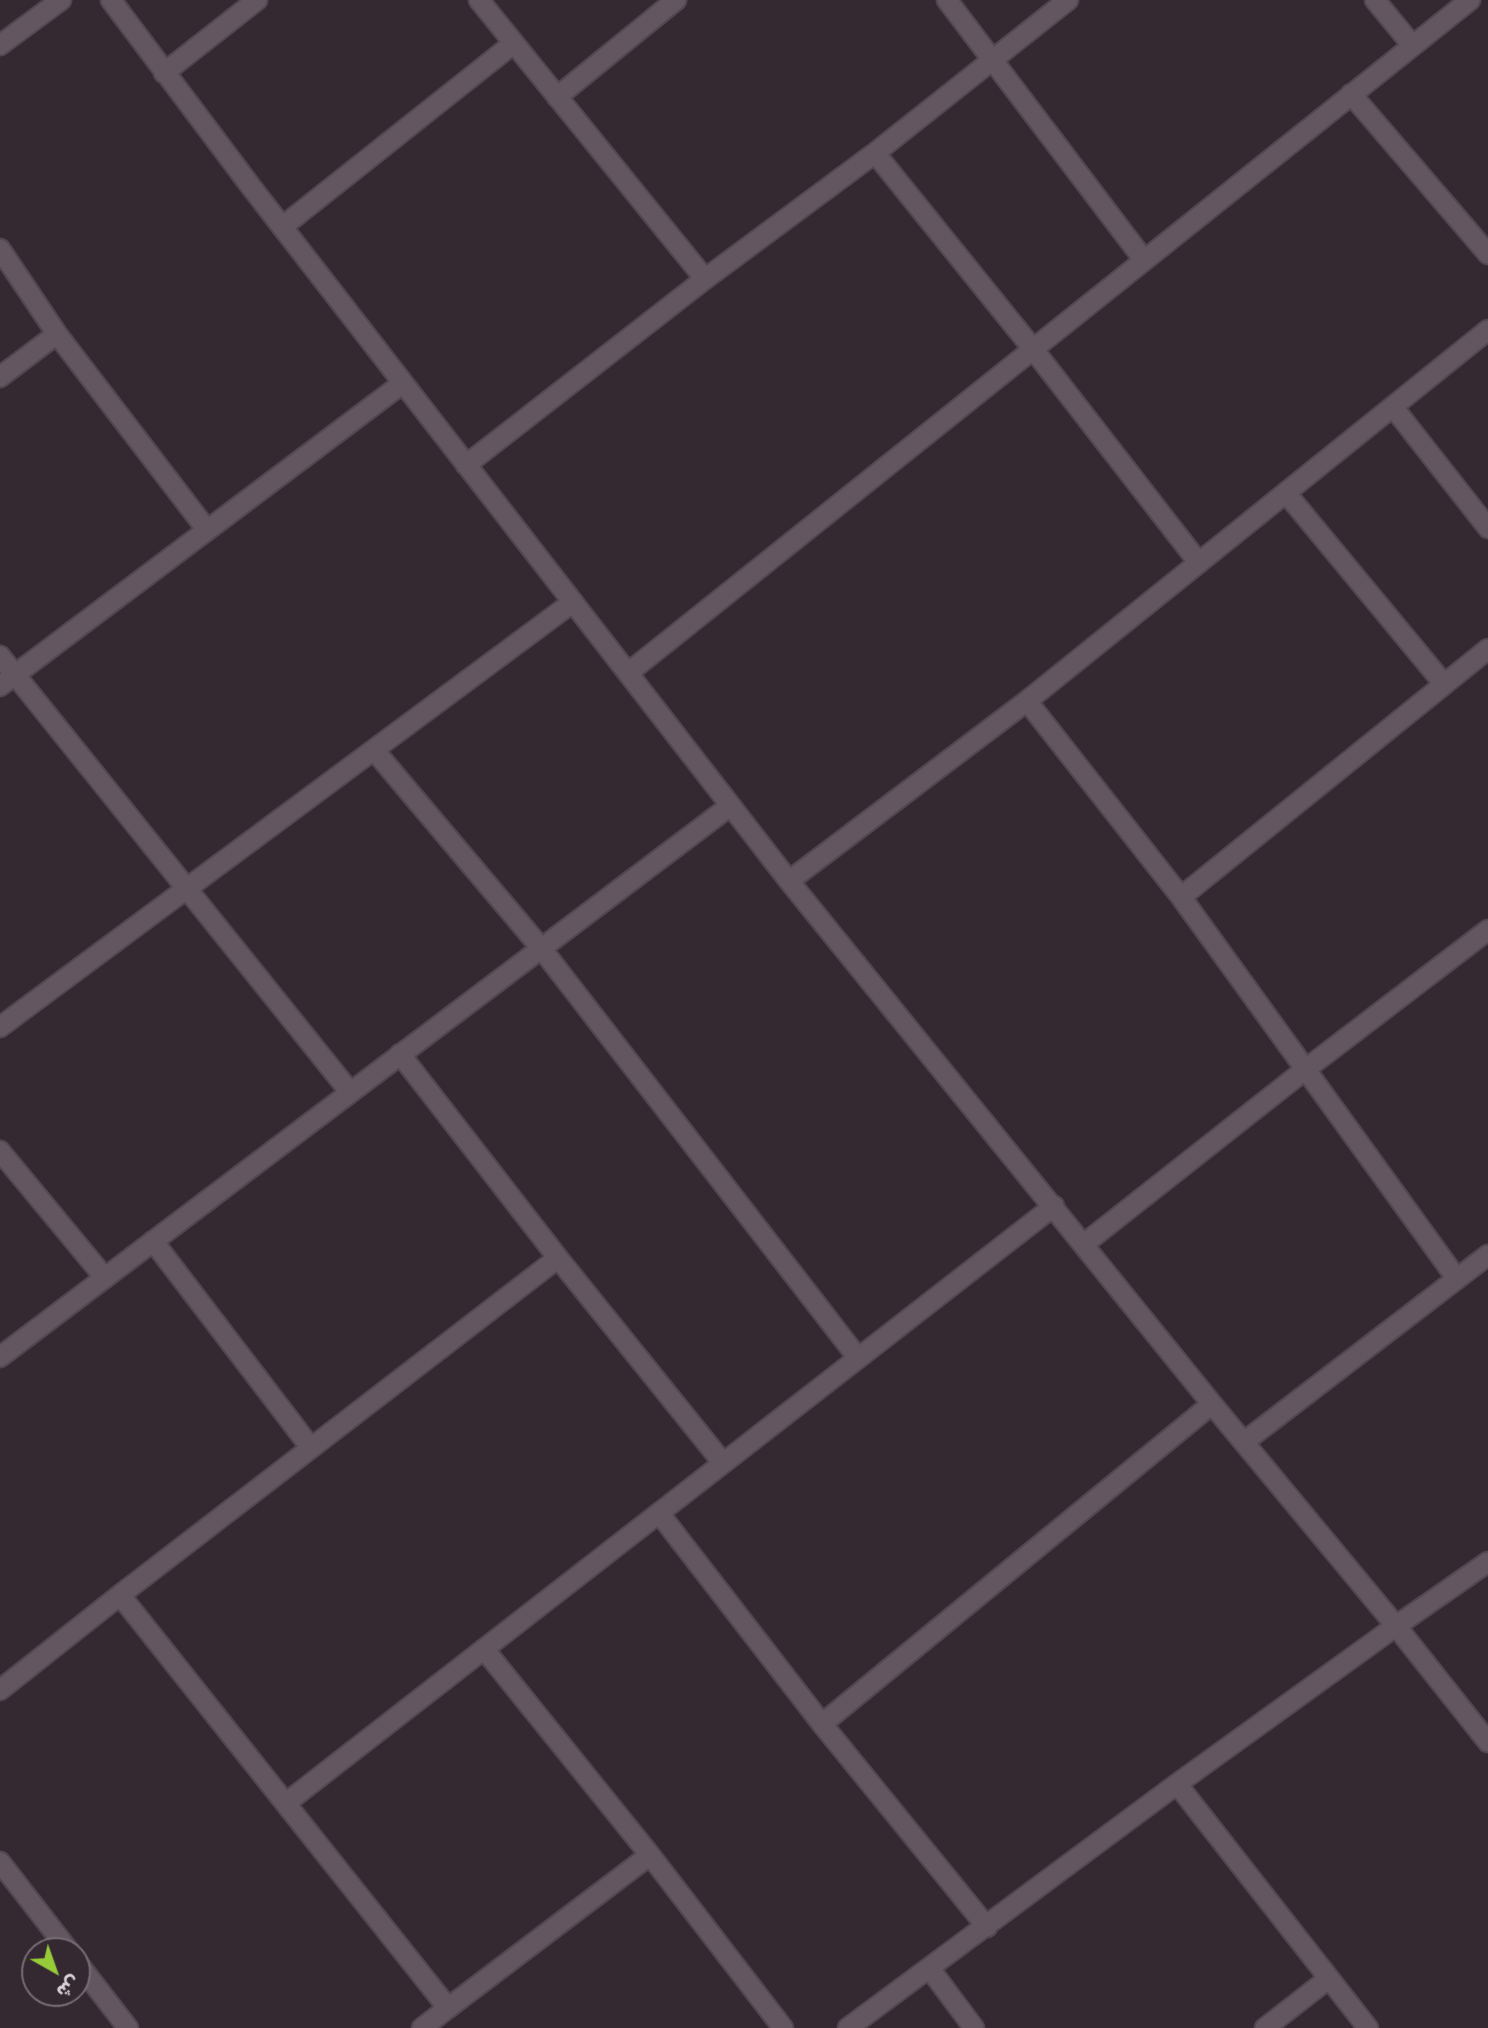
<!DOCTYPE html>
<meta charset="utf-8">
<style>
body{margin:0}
#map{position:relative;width:1488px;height:2028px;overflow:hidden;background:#352931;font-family:Rubik,Cairo,sans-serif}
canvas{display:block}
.north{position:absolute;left:21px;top:1937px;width:70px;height:70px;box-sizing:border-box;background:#352931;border:2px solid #776c73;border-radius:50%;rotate:140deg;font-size:19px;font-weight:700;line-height:28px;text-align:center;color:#dad1d7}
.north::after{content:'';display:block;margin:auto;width:24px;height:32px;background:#96cc39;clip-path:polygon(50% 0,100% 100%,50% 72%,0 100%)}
</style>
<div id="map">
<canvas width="1488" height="2028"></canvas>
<div class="north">ش</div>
</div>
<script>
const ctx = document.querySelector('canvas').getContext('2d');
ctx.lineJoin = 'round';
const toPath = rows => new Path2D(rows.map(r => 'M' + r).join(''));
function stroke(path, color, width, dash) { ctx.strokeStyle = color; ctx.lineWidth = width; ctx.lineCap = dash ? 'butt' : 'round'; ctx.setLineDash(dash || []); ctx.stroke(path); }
const minor = toPath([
 [111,0,252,188,789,881,1212,1404,1396,1626,1177,1784,848,2028],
 [479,0,705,279],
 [947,0,1144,260],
 [1375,0,1412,45],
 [0,45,61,0],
 [164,73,257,0],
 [1351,94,1488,254],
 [557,97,676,0],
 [875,153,1033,349,1199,563],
 [282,227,514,43],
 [0,249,57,334,207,530],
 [0,377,57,334],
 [1393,407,1488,528],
 [466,465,705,279,875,153,1068,0],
 [1286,493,1444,684],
 [0,656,350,1092],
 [628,673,1470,0],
 [0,686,403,383],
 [1027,701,1181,897,1457,1279],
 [374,750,541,948,858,1358],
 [789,881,1027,701,1488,330],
 [1181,897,1488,649],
 [0,1027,573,602],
 [400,1054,558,1258,723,1463],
 [0,1151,105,1278],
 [153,1241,311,1448],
 [1084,1244,1306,1069,1488,930],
 [0,1357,730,806],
 [1244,1442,1488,1255],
 [659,1513,822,1724,987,1927],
 [120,1595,448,2008,422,2028],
 [484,1649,650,1855,783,2028],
 [0,1690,120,1595,558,1258],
 [822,1724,1212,1404],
 [1177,1784,1368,2028],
 [286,1803,1054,1206],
 [0,1862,69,1951],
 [77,1962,128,2028],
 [930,1969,974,2028],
 [448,2008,650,1855],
 [1265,2028,1328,1979]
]);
const tertiary = toPath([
 [1488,1562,1396,1626,1488,1742]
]);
stroke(minor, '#52474e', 23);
stroke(tertiary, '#52474e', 23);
stroke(minor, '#645660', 19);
stroke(tertiary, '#645660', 19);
</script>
